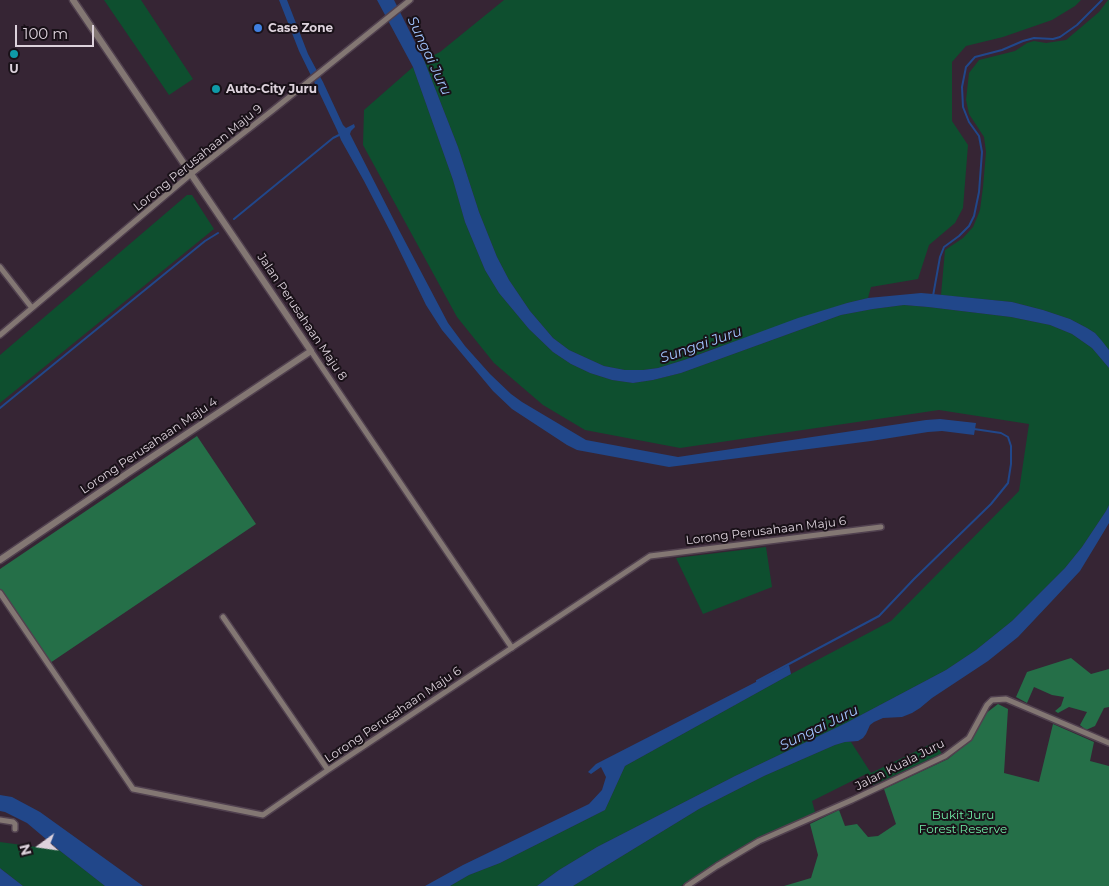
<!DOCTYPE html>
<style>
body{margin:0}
#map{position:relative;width:1109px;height:886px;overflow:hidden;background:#362534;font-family:Montserrat,sans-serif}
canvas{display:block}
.north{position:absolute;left:15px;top:821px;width:50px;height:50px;-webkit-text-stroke:4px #191118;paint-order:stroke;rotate:256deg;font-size:14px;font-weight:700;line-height:20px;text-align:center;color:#ddd2dc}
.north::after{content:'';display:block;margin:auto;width:18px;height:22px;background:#ddd2dc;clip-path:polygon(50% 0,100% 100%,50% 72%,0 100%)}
.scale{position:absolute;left:15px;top:25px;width:79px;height:22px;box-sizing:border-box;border:2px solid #ddd2dc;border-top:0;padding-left:6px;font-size:15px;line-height:18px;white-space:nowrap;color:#ddd2dc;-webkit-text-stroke:4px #191118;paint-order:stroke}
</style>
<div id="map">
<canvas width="1109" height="886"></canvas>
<div class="north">N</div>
<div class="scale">100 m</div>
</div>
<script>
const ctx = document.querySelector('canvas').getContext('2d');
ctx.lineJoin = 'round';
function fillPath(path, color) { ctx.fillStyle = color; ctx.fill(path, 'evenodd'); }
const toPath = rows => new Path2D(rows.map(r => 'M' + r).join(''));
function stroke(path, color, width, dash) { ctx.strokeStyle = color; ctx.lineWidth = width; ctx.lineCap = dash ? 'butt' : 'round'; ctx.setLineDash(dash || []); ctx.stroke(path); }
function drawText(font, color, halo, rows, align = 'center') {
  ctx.font = font + ' Montserrat,sans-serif'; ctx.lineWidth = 4; ctx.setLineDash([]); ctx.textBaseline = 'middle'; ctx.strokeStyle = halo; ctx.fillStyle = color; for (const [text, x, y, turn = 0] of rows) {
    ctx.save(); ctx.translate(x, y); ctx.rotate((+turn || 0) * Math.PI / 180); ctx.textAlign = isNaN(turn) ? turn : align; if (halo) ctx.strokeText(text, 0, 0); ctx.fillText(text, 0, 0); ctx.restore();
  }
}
const green = toPath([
 [104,0,141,0,193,79,169,95],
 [504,0,1081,0,1075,6,1052,20,1003,37,966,46,952,62,952,121,968,145,963,208,955,223,929,245,918,279,871,287,868,298,847,303,710,350,684,360,658,368,643,370,625,370,604,366,569,350,553,338,530,311,509,280,497,257,479,212,458,147,424,60,440,52],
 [1108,0,1109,0,1109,350,1095,333,1087,328,1070,319,1043,310,1012,302,941,295,945,250,963,238,973,227,980,210,983,187,986,152,984,137,969,114,966,100,969,73,979,60,1015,51,1027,43,1034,41,1046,43,1066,40,1099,12],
 [413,67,453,180,465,222,485,270,499,293,529,329,553,352,571,364,590,373,612,380,633,383,653,380,681,373,841,315,873,309,904,305,928,307,1011,317,1050,325,1072,334,1092,348,1109,368,1109,505,1106,511,1082,547,1065,568,1012,621,976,650,946,670,846,723,735,776,597,847,559,870,537,886,450,886,469,875,500,863,605,810,625,766,791,674,891,621,1019,491,1029,424,939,410,680,448,585,430,543,405,494,363,457,317,363,145,364,110],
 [187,195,192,195,214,229,0,403,0,355],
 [766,547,772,587,703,614,676,558],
 [845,742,851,742,871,773,935,742,942,754,873,785,866,774,812,801,815,812,732,853,681,886,573,886,699,809,764,776,835,745],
 [0,842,59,850,105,886,23,886,0,868]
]);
const forest = toPath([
 [197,436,256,524,50,663,0,589,0,569],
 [1071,658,1091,674,1109,669,1109,707,1104,708,1095,726,1086,730,1080,725,1087,712,1069,707,1058,713,1055,711,1061,706,1064,697,1052,695,1034,687,1027,703,1016,697,1027,672],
 [998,704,1008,709,1004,773,1039,782,1053,724,1094,742,1090,761,1109,766,1109,886,784,886,811,878,818,855,810,824,839,810,845,826,857,824,868,837,878,836,896,824,884,789,948,759,972,739,985,714]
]);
const water = toPath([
 [279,0,287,0,308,54,323,82,343,125,346,128,354,124,355,127,351,131,350,134,399,230,448,323,465,346,490,374,511,394,522,402,586,440,678,457,926,420,940,419,976,423,974,435,942,431,928,432,871,441,669,467,577,450,567,445,512,409,493,391,442,330,426,305,391,233,364,181,341,140,337,130,319,92,299,51],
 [377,0,394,0,424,60,458,147,479,212,497,257,509,280,530,311,553,338,569,350,604,366,625,370,643,370,658,368,684,360,798,318,847,303,868,298,921,293,933,294,1012,302,1043,310,1070,319,1087,328,1095,333,1102,341,1109,350,1109,368,1092,348,1072,334,1050,325,1011,317,928,307,904,305,873,309,841,315,681,373,653,380,633,383,612,380,590,373,571,364,553,352,529,329,499,293,485,270,465,222,453,180,413,67],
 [1109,505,1109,523,1097,543,1080,571,1051,602,1018,637,988,661,932,698,920,708,912,713,902,717,883,718,874,722,870,725,866,734,863,738,858,741,845,742,835,745,764,776,699,809,573,886,537,886,559,870,597,847,735,776,846,723,946,670,976,650,1012,621,1065,568,1082,547,1106,511],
 [789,665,791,674,625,766,605,810,500,863,469,875,450,886,425,886,463,865,589,804,602,790,606,777,601,767,591,774,588,772,596,764],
 [0,795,12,797,40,812,143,886,105,886,59,850,27,823,5,812,0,811],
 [0,868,1,869,23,886,0,886]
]);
const stream = toPath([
 [234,219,333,138,339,135],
 [933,296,940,257,944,247,959,236,969,226,974,216,979,192,982,152,979,136,969,122,963,107,962,87,966,67,975,57,1002,50,1023,41,1034,38,1053,39,1060,37,1077,25,1102,0],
 [0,408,205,241,218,233],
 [757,681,879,616,914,579,991,504,1008,483,1011,464,1011,446,1008,437,1001,433,974,429]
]);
const minor = toPath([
 [0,267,32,308],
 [0,335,191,174,273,110,410,0],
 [311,351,512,648],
 [0,593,133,789,263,815,328,770,650,556,881,527],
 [223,617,328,770],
 [0,820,13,822,15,824,15,829],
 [687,886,717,866,759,841,852,800,945,756,969,738,987,705,992,700,1006,699,1109,743]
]);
const tertiary = toPath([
 [0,560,128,473,311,351,73,0]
]);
const markers = [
 [258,28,5,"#3f7fe0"],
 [14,54,5,"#0f9aa8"],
 [216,89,5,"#0f9aa8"]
];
const poiNames = [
 ["Case Zone",268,28],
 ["U",14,69,"center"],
 ["Auto-City Juru",226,89]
];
const streetNames = [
 ["Lorong Perusahaan Maju 9",198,158,-39],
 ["Jalan Perusahaan Maju 8",302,317,56],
 ["Lorong Perusahaan Maju 4",149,446,-34],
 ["Lorong Perusahaan Maju 6",766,531,-7],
 ["Lorong Perusahaan Maju 6",393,715,-34],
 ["Jalan Kuala Juru",900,765,-27]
];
const parkNames = [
 ["Bukit Juru",963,815],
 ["Forest Reserve",963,829]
];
const waterNames = [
 ["Sungai Juru",429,56,65],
 ["Sungai Juru",701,345,-19],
 ["Sungai Juru",819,728,-26]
];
fillPath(green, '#0e4f2f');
fillPath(forest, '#256f48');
fillPath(water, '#21478a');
stroke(stream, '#21478a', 2);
stroke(minor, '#51414f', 8);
stroke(tertiary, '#51414f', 9);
stroke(minor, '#837773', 5);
stroke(tertiary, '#837773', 6);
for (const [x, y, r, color] of markers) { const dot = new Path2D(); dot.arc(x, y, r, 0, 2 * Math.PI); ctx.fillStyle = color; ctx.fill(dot); stroke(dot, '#191118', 2); }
drawText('bold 12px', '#ddd2dc', '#191118', poiNames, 'left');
drawText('12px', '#ddd2dc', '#191118', streetNames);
drawText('12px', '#70eca6', '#191118', parkNames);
drawText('italic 14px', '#a2c4fe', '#191118', waterNames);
</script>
